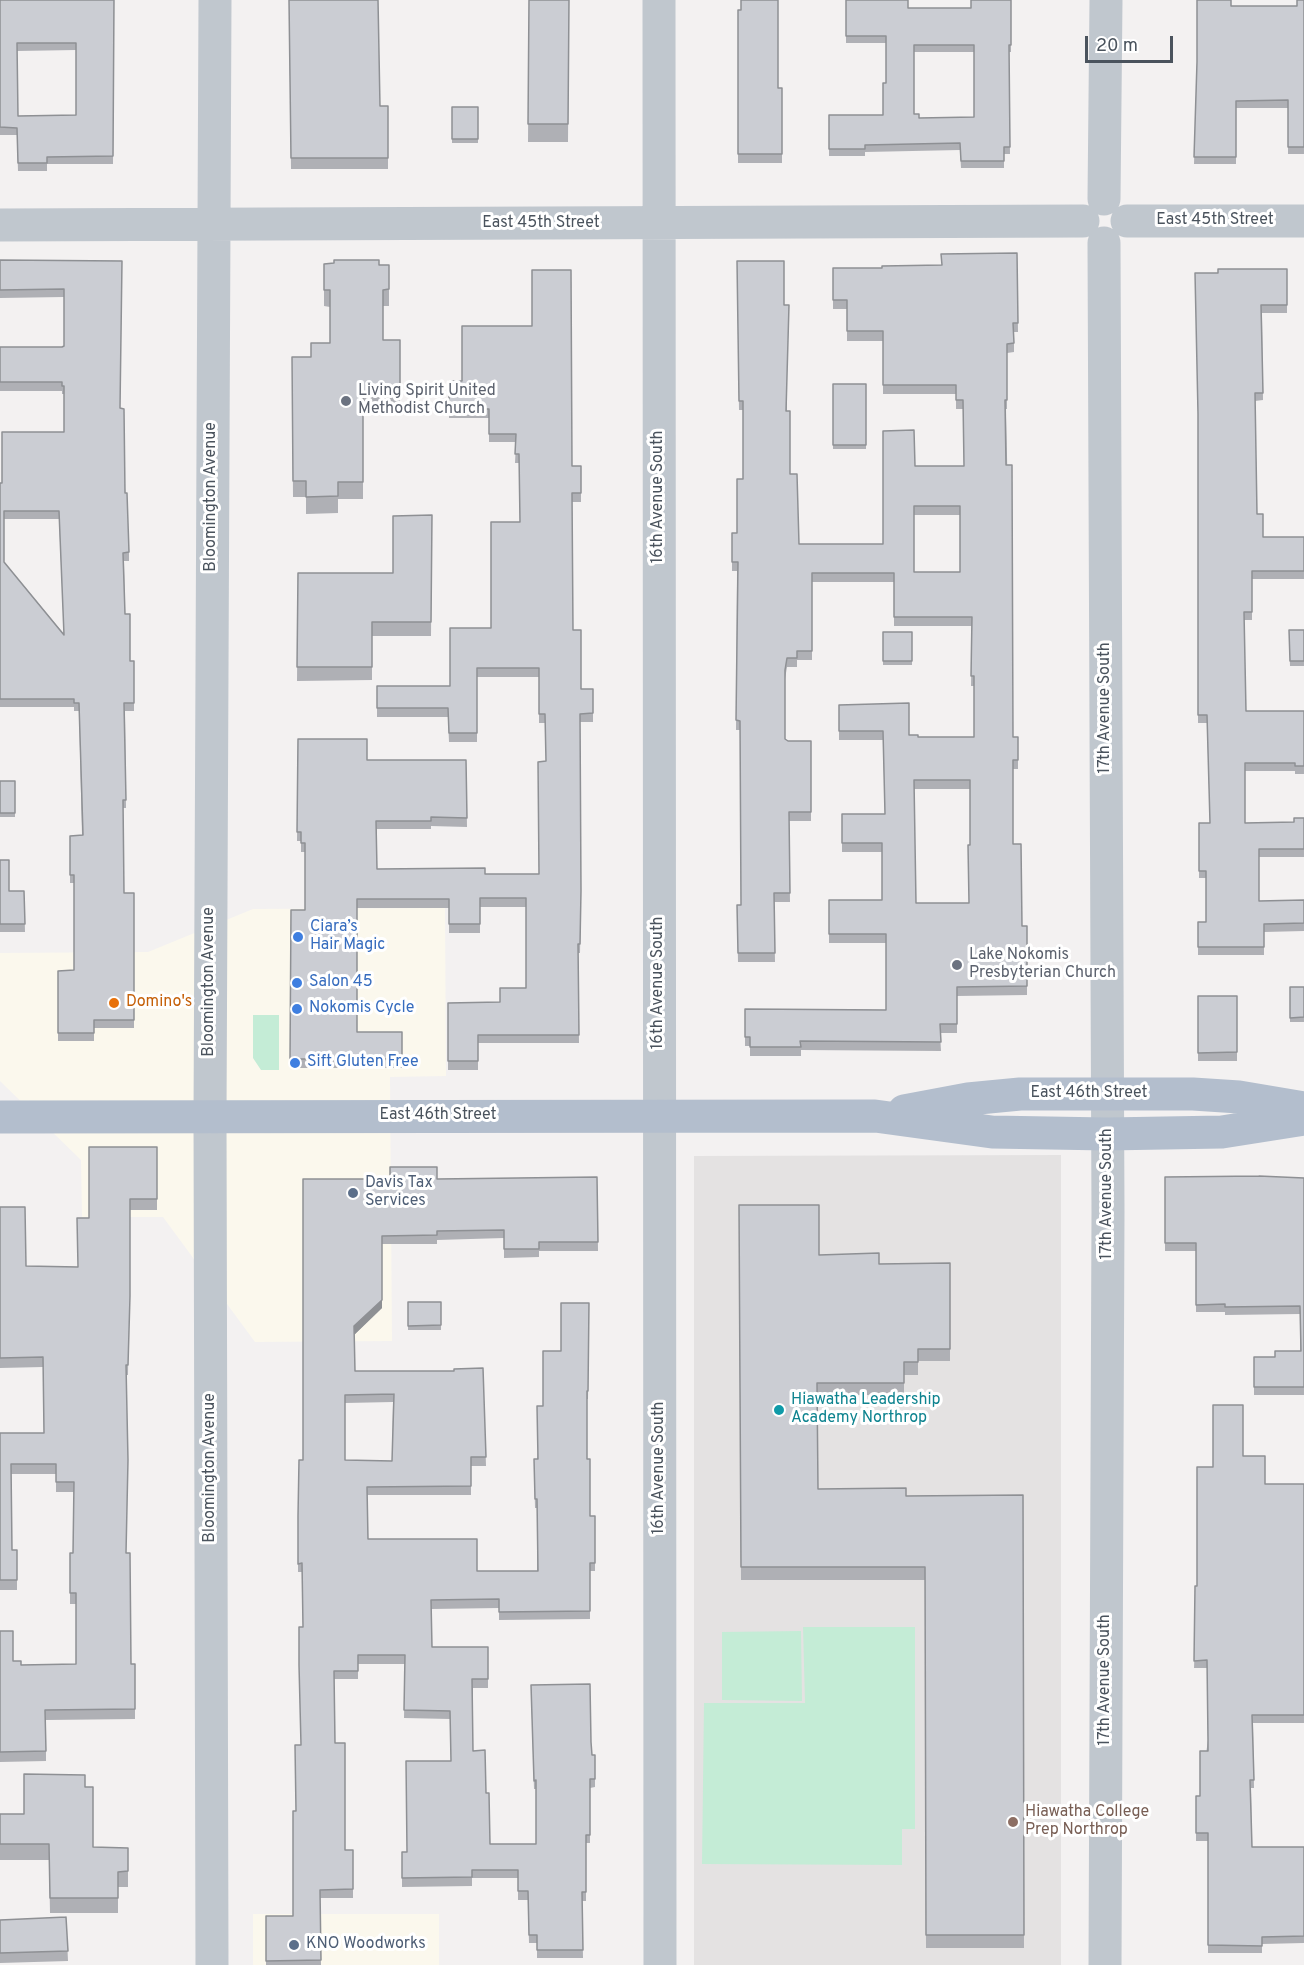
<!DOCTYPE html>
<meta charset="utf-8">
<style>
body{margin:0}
#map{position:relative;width:1304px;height:1965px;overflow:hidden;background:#f3f1f1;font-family:Overpass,sans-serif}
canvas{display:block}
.scale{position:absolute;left:1085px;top:36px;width:88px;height:27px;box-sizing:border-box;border:3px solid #4a535d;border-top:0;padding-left:8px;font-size:18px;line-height:21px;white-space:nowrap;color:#4a535d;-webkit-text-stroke:4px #fff;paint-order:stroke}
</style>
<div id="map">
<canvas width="1304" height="1965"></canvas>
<div class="scale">20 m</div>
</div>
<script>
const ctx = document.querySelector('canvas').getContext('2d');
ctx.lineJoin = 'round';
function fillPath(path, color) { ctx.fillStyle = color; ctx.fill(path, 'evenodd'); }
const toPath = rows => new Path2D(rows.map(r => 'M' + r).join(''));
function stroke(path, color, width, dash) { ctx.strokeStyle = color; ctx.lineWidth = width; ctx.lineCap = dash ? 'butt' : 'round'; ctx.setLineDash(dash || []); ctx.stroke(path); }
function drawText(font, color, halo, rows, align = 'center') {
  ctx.font = font + ' Overpass,sans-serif'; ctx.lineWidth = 6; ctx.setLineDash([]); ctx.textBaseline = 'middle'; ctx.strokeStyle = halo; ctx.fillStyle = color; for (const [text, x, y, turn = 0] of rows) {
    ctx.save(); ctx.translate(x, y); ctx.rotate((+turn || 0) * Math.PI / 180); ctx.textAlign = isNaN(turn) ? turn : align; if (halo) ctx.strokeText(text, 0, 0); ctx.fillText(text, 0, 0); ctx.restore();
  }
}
const commercial = toPath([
 [445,908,446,1076,390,1077,392,1341,255,1342,163,1217,82,1217,81,1160,0,1081,0,953,148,952,253,909],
 [253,1914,439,1914,439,1965,253,1965]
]);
const education = toPath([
 [1061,1155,1061,1965,694,1965,694,1156]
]);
const green = toPath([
 [253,1015,279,1015,279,1070,261,1070,253,1058],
 [803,1627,915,1627,915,1829,902,1829,902,1865,702,1864,704,1703,805,1703],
 [801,1631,802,1701,722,1700,722,1632]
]);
const minor = toPath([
 [659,0,660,1965],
 [1104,199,1106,0],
 [1127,221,1304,221],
 [0,225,1083,221],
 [1104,243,1108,1211,1105,1965],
 [212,1965,210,1116,215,0]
]);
const major = toPath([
 [904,1111,968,1099,1020,1094,1193,1094,1239,1097,1304,1108],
 [0,1117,875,1116,992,1132,1107,1134,1222,1132,1304,1119]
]);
const wall = toPath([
 [0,0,114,0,113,164,47,164,47,171,18,171,17,135,0,135],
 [76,50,76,115,18,116,17,51],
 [289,0,380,106,388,106,388,169,291,169],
 [529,0,569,0,568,142,528,142],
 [846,0,908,8,971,8,1011,0,1011,52,1009,52,1010,154,1004,154,1004,168,961,168,960,150,865,152,865,156,829,156,829,115,883,115,886,83,886,43,846,43],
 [914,52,974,52,974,117,919,118,914,114],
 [1304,0,1304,154,1288,154,1288,108,1236,108,1236,164,1194,164,1197,62,1231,6,1297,6],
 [738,10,778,88,782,88,782,163,738,163],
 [452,107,478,107,478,143,452,143],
 [1017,253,1018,332,1014,332,1014,352,1007,353,1007,409,1006,409,1013,737,1018,737,1018,769,1013,769,1013,844,1022,926,1027,926,1027,995,957,996,957,1033,940,1033,941,1051,801,1050,801,1056,750,1056,750,1046,745,1046,745,1009,886,1010,886,943,829,943,829,900,882,900,882,852,842,852,842,814,885,814,883,740,839,740,839,705,909,735,918,737,974,737,974,686,971,686,972,626,894,626,894,582,812,582,812,660,797,660,797,667,787,667,785,679,785,739,788,741,811,741,811,821,789,821,790,902,774,902,775,962,738,962,737,905,741,905,740,730,736,730,737,571,732,571,732,533,737,533,743,479,743,410,739,410,737,261,784,305,787,411,790,474,799,544,883,544,915,466,964,466,963,409,956,409,956,394,883,394,883,341,847,341,847,309,833,309,833,268,882,268,941,265],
 [914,515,960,515,960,572,914,572],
 [914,789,970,789,970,845,969,903,916,903],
 [0,260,122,261,120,408,129,552,129,561,124,561,125,614,130,661,134,661,134,711,125,711,126,808,123,808,124,893,134,893,134,1028,94,1028,94,1041,58,1041,58,971,74,970,74,883,70,883,70,836,82,835,79,711,74,711,74,707,0,707,0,483,2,483,64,432,64,394,62,394,62,391,0,391,0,347,62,347,64,346,64,297,0,298],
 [4,519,59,519,64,634,4,562],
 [324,264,389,265,389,306,383,306,383,340,400,340,400,414,363,414,363,499,338,499,338,513,306,514,306,497,293,497,292,357,311,357,330,343,330,307,324,306],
 [1287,269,1287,313,1262,313,1263,400,1255,401,1257,514,1263,537,1304,537,1304,579,1252,579,1252,620,1244,620,1246,711,1304,711,1304,774,1295,774,1295,771,1245,771,1245,823,1294,822,1304,818,1304,857,1259,857,1259,901,1304,900,1304,931,1264,932,1264,955,1198,955,1198,922,1206,922,1206,878,1199,878,1199,823,1210,823,1207,723,1198,723,1198,422,1218,273],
 [449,381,572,466,581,466,581,502,572,502,573,630,581,689,593,689,593,722,580,722,581,900,580,953,578,953,579,1043,478,1043,478,1070,448,1070,448,1003,500,1002,526,988,526,907,480,907,480,933,449,933,449,908,357,908,357,1032,402,1032,402,1068,290,1068,291,910,305,910,305,852,301,852,301,841,297,841,298,739,367,760,466,760,467,827,431,826,431,829,377,829,377,869,485,874,539,874,546,761,545,723,539,723,539,677,477,677,477,742,449,742,448,717,377,717,377,686,450,686,491,628,520,522,519,463,515,463,516,442,489,442,489,418,449,418],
 [833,384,866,384,866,449,833,449],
 [432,515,431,636,372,636,372,680,297,681,298,573,393,573],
 [1289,630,1304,630,1304,666,1290,666],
 [883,632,912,632,912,665,883,665],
 [0,781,15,781,15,817,0,817],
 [0,860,9,891,24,891,25,932,0,932],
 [1290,987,1304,987,1304,1022,1290,1022],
 [1198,996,1237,996,1237,1061,1198,1061],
 [157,1147,157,1210,130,1210,128,1375,126,1375,126,1553,131,1664,135,1664,135,1719,46,1720,46,1761,0,1762,0,1631,13,1661,21,1665,76,1664,76,1604,70,1604,70,1553,73,1553,74,1492,56,1492,56,1474,11,1474,12,1550,17,1550,17,1590,0,1590,0,1433,44,1433,43,1367,0,1368,0,1207,26,1266,78,1267,89,1218],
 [597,1177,598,1251,539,1251,539,1257,504,1258,504,1238,437,1240,437,1244,382,1244,382,1308,354,1335,355,1371,454,1371,483,1368,486,1466,471,1466,471,1495,367,1495,368,1539,477,1571,537,1571,537,1508,535,1508,534,1459,537,1459,543,1406,561,1351,589,1303,588,1399,587,1399,587,1459,590,1516,595,1516,595,1571,590,1571,590,1619,499,1620,499,1608,431,1609,432,1647,488,1647,488,1688,473,1688,473,1751,486,1793,490,1844,536,1844,536,1789,534,1789,531,1685,591,1742,592,1755,595,1755,595,1787,590,1788,590,1843,586,1843,586,1901,582,1901,583,1958,537,1958,537,1943,529,1943,528,1900,518,1900,518,1878,472,1878,472,1886,402,1887,402,1852,407,1852,451,1761,450,1719,404,1718,405,1664,358,1664,358,1679,334,1679,335,1743,345,1850,353,1850,353,1898,320,1898,321,1965,266,1965,266,1916,293,1916,296,1811,301,1745,303,1627,302,1572,298,1572,298,1516,303,1460,303,1179,437,1179],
 [393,1402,392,1461,345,1460,345,1403],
 [1165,1177,1304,1178,1304,1395,1254,1395,1254,1357,1275,1357,1300,1351,1300,1314,1225,1315,1225,1312,1196,1312,1196,1251,1165,1251],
 [739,1205,819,1255,879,1264,950,1263,950,1361,918,1361,918,1375,904,1375,904,1395,817,1395,818,1489,906,1496,1023,1495,1024,1948,926,1948,925,1580,741,1580],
 [408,1302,441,1302,441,1330,408,1330],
 [1243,1456,1265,1484,1304,1484,1304,1723,1253,1723,1254,1788,1251,1788,1252,1847,1304,1847,1304,1943,1262,1944,1262,1953,1208,1953,1208,1841,1196,1841,1196,1803,1200,1796,1208,1740,1207,1668,1194,1668,1197,1586,1213,1467],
 [85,1787,93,1847,128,1871,128,1887,118,1887,118,1913,50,1913,49,1860,0,1860,0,1814,24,1814],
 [66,1917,68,1961,0,1963,0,1920]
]);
const shadedWall = toPath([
 [382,1300,382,1308,354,1335,354,1326]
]);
const building = toPath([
 [0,0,114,0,113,156,47,157,47,163,18,163,17,128,0,127,0,0],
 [17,43,76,43,76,115,18,116,17,43],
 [289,0,378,0,380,106,388,106,388,158,291,158,289,0],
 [529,0,569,0,568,124,528,124,529,0],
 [741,0,778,0,778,88,782,88,782,154,738,154,738,10,741,10,741,0],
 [846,0,908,0,908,8,971,8,971,0,1011,0,1011,45,1009,45,1010,147,1004,147,1004,161,961,161,960,143,865,145,865,149,829,149,829,115,883,115,883,83,886,83,886,36,846,36,846,0],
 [914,45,974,45,974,117,919,118,919,114,914,114,914,45],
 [1197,0,1231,0,1231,6,1297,6,1297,0,1304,0,1304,147,1288,147,1288,100,1236,101,1236,157,1194,157,1197,62,1197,0],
 [452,107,478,107,478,139,452,139,452,107],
 [1017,253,1018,323,1013,323,1014,343,1007,344,1007,400,1005,400,1006,465,1012,465,1013,737,1018,737,1018,760,1013,760,1013,844,1021,844,1022,926,1027,926,1027,986,957,987,957,1024,940,1024,941,1042,800,1041,801,1047,750,1047,750,1037,745,1037,745,1009,886,1010,886,934,829,934,829,900,882,900,882,843,842,843,842,814,885,814,883,731,839,731,839,705,909,703,909,735,918,735,918,737,974,737,974,676,971,676,972,617,894,617,894,573,812,573,812,651,797,651,797,658,787,658,785,670,785,739,788,741,811,741,811,812,789,812,790,893,774,893,775,953,738,953,737,905,741,905,740,721,736,720,738,562,732,562,732,533,737,533,737,479,743,479,743,401,739,401,737,261,784,261,784,305,789,305,786,411,790,411,790,474,797,474,799,544,883,544,883,431,914,430,915,466,964,466,963,400,956,400,956,385,883,385,883,331,847,331,847,300,833,300,833,268,882,268,882,266,942,265,941,254,1017,253],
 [914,506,960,506,960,572,914,572,914,506],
 [914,780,970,780,970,845,968,845,969,903,916,903,914,780],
 [0,260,122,261,120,408,124,409,125,493,127,493,129,552,123,553,125,614,130,614,130,661,134,661,134,703,124,703,126,800,123,800,124,893,134,893,134,1020,94,1020,94,1033,58,1033,58,971,74,970,74,875,70,875,70,836,83,835,79,703,74,703,74,699,0,699,0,483,2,483,2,432,64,432,64,386,62,386,62,382,0,382,0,347,62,347,64,346,64,289,0,290,0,260],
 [4,511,59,511,64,635,4,562,4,511],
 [334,260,379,260,379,265,389,265,389,289,383,290,383,340,400,340,400,397,363,397,363,482,338,482,338,496,306,497,306,481,293,481,292,357,311,357,311,343,330,343,330,290,324,290,324,264,334,263,334,260],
 [1218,269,1287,269,1287,305,1261,305,1263,393,1255,393,1257,514,1263,514,1263,537,1304,537,1304,571,1252,571,1252,612,1244,612,1246,711,1304,711,1304,766,1295,766,1295,763,1245,763,1245,823,1294,822,1294,818,1304,818,1304,849,1259,849,1259,901,1304,900,1304,923,1264,924,1264,947,1198,947,1198,922,1206,922,1206,871,1199,871,1199,823,1210,823,1207,715,1198,715,1198,414,1195,273,1218,273,1218,269],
 [532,270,571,270,572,466,581,466,581,493,572,493,573,630,581,630,581,689,593,689,593,713,580,714,581,891,580,944,578,944,579,1035,478,1035,478,1061,448,1061,448,1003,500,1002,500,988,526,988,526,898,480,898,480,924,449,924,449,899,357,899,357,1032,402,1032,402,1059,290,1059,291,910,305,910,305,843,301,843,301,832,297,832,298,739,367,739,367,760,466,760,467,818,431,817,431,821,376,821,377,869,485,868,485,874,539,874,538,762,546,761,545,714,539,714,539,668,477,668,477,733,449,733,448,708,377,708,377,686,450,686,450,628,491,628,491,522,520,522,519,454,515,454,516,434,489,434,489,409,449,409,449,381,462,381,462,326,532,326,532,270],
 [833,384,866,384,866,445,833,445,833,384],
 [432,515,431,622,372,622,372,667,297,667,298,573,393,573,393,516,432,515],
 [1289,630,1304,630,1304,661,1290,661,1289,630],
 [883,632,912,632,912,661,883,661,883,632],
 [0,781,15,781,15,813,0,813,0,781],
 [0,860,9,860,9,891,24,891,25,924,0,924,0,860],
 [1290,987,1304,987,1304,1017,1290,1018,1290,987],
 [1198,996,1237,996,1237,1052,1198,1053,1198,996],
 [89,1147,157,1147,157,1199,130,1199,130,1296,128,1365,126,1365,128,1460,126,1553,130,1553,131,1664,135,1664,135,1709,45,1710,46,1751,0,1752,0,1631,13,1631,13,1661,21,1661,21,1665,76,1664,76,1593,70,1593,70,1553,73,1553,74,1482,56,1482,56,1464,11,1464,12,1550,17,1550,17,1580,0,1580,0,1433,44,1433,43,1357,0,1358,0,1207,25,1207,26,1266,78,1267,77,1218,89,1218,89,1147],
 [390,1167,437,1167,437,1179,597,1177,598,1242,539,1242,539,1249,504,1249,504,1230,437,1231,437,1235,382,1236,382,1300,354,1326,355,1371,454,1371,454,1369,483,1368,486,1457,471,1457,471,1486,367,1487,368,1539,477,1539,477,1571,538,1571,537,1499,535,1499,534,1459,538,1459,537,1406,543,1406,543,1351,561,1351,561,1303,589,1303,588,1391,587,1391,587,1459,590,1459,590,1516,595,1516,595,1563,590,1563,590,1611,499,1612,499,1599,431,1600,432,1647,488,1647,488,1679,472,1679,473,1751,485,1750,486,1793,489,1793,490,1844,536,1844,536,1780,534,1781,531,1685,590,1684,591,1742,592,1755,595,1755,595,1779,590,1779,590,1835,586,1835,586,1892,582,1892,583,1950,537,1950,537,1935,529,1935,528,1891,518,1891,518,1870,472,1870,472,1877,402,1878,402,1852,407,1852,406,1761,451,1761,450,1711,404,1710,405,1655,358,1655,358,1671,334,1671,335,1743,345,1743,345,1850,353,1850,353,1889,320,1890,321,1960,266,1961,266,1916,293,1916,293,1811,296,1811,295,1745,301,1745,299,1665,299,1627,303,1627,302,1563,298,1564,298,1516,299,1460,303,1460,303,1179,390,1179,390,1167],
 [394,1394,392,1461,345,1460,345,1395,394,1394],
 [1259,1176,1304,1178,1304,1387,1254,1387,1254,1357,1275,1357,1275,1351,1301,1351,1300,1306,1225,1307,1225,1304,1196,1305,1196,1243,1165,1243,1165,1177,1259,1176],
 [739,1205,819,1205,819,1255,879,1253,879,1264,950,1263,950,1349,918,1349,918,1362,904,1362,904,1383,817,1383,818,1489,906,1488,906,1496,1023,1495,1024,1935,926,1935,925,1567,741,1567,739,1205],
 [408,1302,441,1302,441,1325,408,1326,408,1302],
 [1213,1405,1243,1405,1243,1456,1265,1456,1265,1484,1304,1484,1304,1715,1252,1715,1254,1780,1250,1780,1252,1847,1304,1847,1304,1936,1262,1937,1262,1946,1208,1945,1208,1833,1196,1833,1196,1796,1200,1796,1200,1751,1208,1751,1208,1739,1207,1660,1194,1661,1195,1586,1197,1586,1197,1467,1213,1467,1213,1405],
 [24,1774,85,1775,85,1787,93,1787,93,1847,128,1848,128,1871,118,1872,118,1898,50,1898,49,1844,0,1844,0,1814,24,1814,24,1774],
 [66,1917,68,1951,0,1953,0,1920,66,1917]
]);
const markers = [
 [346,401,6,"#6b7280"],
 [298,937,6,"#3f7fe0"],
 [957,965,6,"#6b7280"],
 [297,983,6,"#3f7fe0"],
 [114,1003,6,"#e8710a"],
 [297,1009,6,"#3f7fe0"],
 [295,1063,6,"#3f7fe0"],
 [353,1193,6,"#5c6f8a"],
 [779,1410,6,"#0f9aa8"],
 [1013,1822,6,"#8d6e63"],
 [294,1945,6,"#5c6f8a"]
];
const streetNames = [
 ["East 45th Street",1215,221],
 ["East 45th Street",541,224],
 ["Bloomington Avenue",212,497,-90],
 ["16th Avenue South",659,497,-90],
 ["17th Avenue South",1106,708,-90],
 ["Bloomington Avenue",210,982,-90],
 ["16th Avenue South",659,983,-90],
 ["East 46th Street",1089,1094],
 ["East 46th Street",438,1116],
 ["17th Avenue South",1108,1194,-90],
 ["Bloomington Avenue",211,1468,-90],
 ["16th Avenue South",660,1468,-90],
 ["17th Avenue South",1106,1680,-90]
];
const worshipNames = [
 ["Living Spirit United",358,392],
 ["Methodist Church",358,410],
 ["Lake Nokomis",969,956],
 ["Presbyterian Church",969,974]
];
const shopNames = [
 ["Ciara’s",310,928],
 ["Hair Magic",310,946],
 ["Salon 45",309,983],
 ["Nokomis Cycle",309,1009],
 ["Sift Gluten Free",307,1063]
];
const foodNames = [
 ["Domino's",126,1003]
];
const serviceNames = [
 ["Davis Tax",365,1184],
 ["Services",365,1202],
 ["KNO Woodworks",306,1945]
];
const cultureNames = [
 ["Hiawatha Leadership",791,1401],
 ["Academy Northrop",791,1419]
];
const educationNames = [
 ["Hiawatha College",1025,1813],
 ["Prep Northrop",1025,1831]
];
fillPath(commercial, '#fbf8ed');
fillPath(education, '#e4e2e2');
fillPath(green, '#c4ecd6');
stroke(minor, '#c0c7ce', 33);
stroke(major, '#b3becd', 33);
fillPath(wall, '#afb0b5');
fillPath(shadedWall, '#8e9094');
fillPath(building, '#cbcdd3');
stroke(building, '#8e9094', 1.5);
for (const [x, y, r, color] of markers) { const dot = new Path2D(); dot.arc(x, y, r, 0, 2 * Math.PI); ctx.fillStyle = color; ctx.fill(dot); stroke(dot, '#fff', 2); }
drawText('16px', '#4a535d', '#fff', streetNames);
drawText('16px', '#5b616d', '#fff', worshipNames, 'left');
drawText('16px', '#366cbe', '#fff', shopNames, 'left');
drawText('16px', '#c56008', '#fff', foodNames, 'left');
drawText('16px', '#4e5e75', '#fff', serviceNames, 'left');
drawText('16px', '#0d838f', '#fff', cultureNames, 'left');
drawText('16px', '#785e54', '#fff', educationNames, 'left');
</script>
